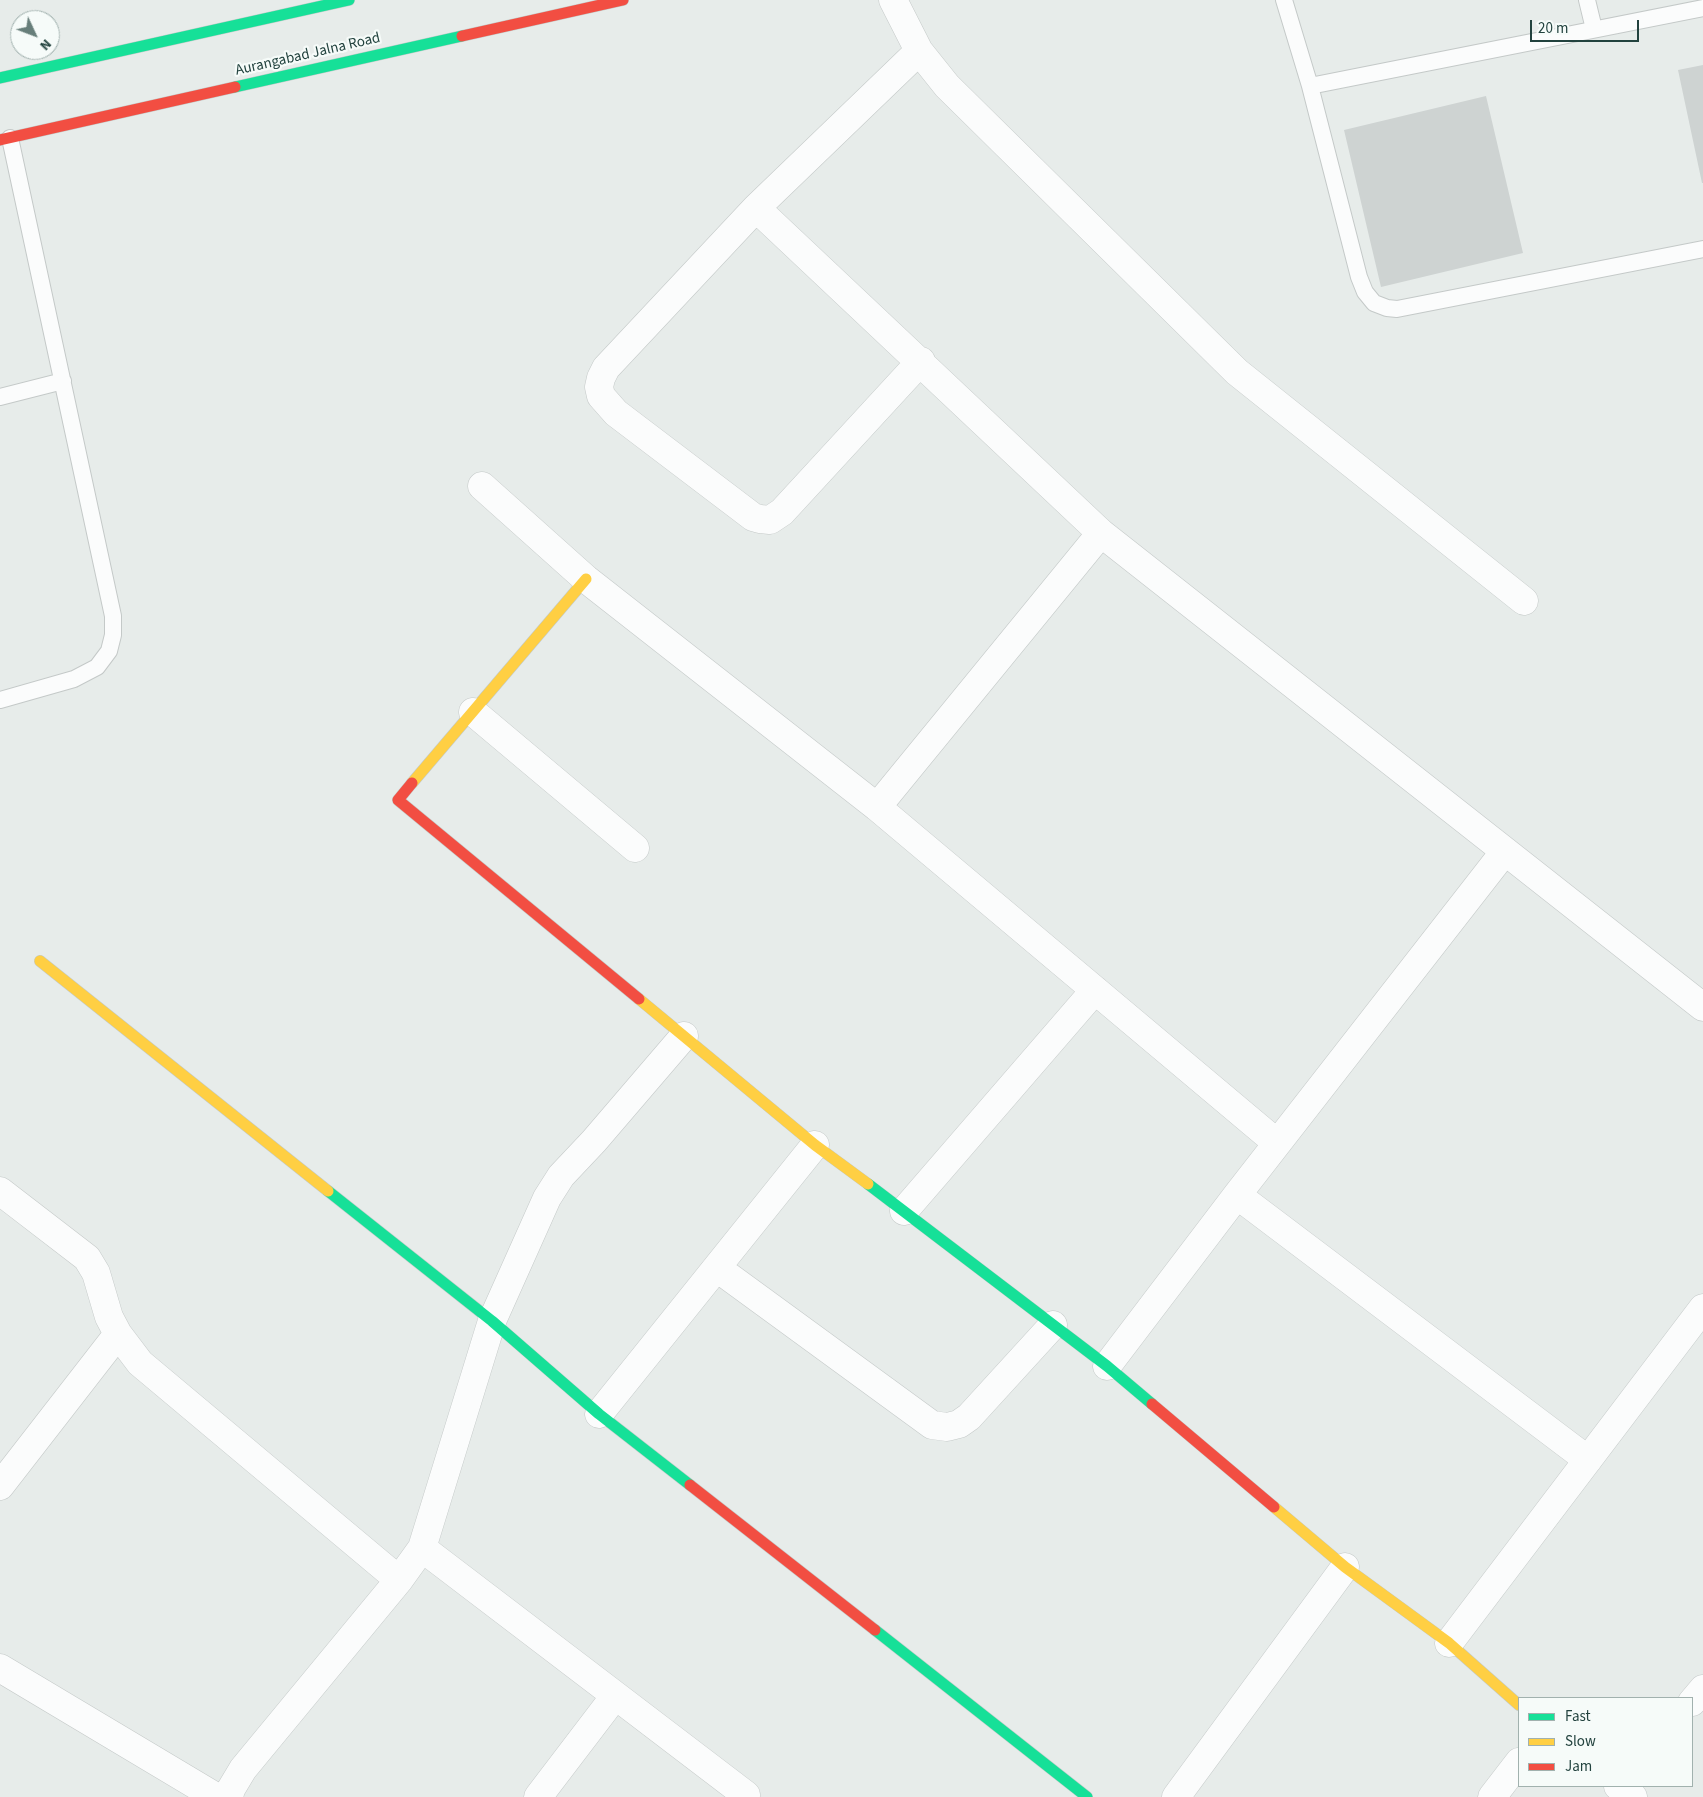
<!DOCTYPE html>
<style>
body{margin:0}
#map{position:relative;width:1703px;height:1797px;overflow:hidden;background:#e7ecea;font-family:"Source Sans 3",sans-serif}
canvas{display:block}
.legend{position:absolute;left:1518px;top:1697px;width:175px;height:90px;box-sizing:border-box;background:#f6fbf9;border:1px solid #a1b1ae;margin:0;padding:6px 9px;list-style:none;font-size:15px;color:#22423e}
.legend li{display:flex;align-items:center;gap:10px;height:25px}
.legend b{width:25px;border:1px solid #a1b1ae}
.north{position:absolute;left:10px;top:10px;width:50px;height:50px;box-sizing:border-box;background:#f6fbf9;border:1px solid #a1b1ae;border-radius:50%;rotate:133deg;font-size:14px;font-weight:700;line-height:20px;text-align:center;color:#22423e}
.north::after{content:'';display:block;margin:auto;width:18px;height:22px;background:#677e7a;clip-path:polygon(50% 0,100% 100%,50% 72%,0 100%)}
.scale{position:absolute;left:1530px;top:20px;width:109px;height:22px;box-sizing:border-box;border:2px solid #22423e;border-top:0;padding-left:6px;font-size:15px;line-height:18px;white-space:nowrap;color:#22423e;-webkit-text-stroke:4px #f6fbf9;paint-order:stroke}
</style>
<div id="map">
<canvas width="1703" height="1797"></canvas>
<ul class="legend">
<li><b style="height:6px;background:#16e098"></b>Fast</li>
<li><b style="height:6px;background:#ffcf43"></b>Slow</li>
<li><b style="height:6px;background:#f24e42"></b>Jam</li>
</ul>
<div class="north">N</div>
<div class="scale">20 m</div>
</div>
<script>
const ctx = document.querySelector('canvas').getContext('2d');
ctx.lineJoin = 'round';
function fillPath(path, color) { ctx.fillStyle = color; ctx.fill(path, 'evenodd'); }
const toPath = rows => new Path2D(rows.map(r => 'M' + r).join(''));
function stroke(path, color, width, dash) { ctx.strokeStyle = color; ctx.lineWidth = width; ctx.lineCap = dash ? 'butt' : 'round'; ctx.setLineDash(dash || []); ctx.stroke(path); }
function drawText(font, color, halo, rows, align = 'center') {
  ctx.font = font + ' "Source Sans 3",sans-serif'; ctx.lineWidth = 4.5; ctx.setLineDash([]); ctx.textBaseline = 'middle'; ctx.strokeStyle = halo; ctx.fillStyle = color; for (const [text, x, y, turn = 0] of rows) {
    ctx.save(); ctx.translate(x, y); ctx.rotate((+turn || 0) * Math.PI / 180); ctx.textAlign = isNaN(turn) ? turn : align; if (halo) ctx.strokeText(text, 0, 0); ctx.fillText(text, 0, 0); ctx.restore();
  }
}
const building = toPath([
 [1703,65,1703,183,1702,183,1678,70],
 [1486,96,1523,253,1381,287,1344,130]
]);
const lane = toPath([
 [1284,0,1310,86,1359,277,1365,292,1374,303,1387,308,1397,309,1703,249],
 [1587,0,1594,29],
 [1310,86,1703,8],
 [0,397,63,381],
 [0,700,74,679,97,667,109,651,113,635,113,616,10,138]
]);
const street = toPath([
 [893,0,919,51,947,86,1237,372,1524,601],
 [919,51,756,208,606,368,601,378,599,387,601,396,616,413,753,517,760,519,770,520,782,512,921,361],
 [756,208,1101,533,1703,1007],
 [482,486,586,579,877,807,1277,1143],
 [473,712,635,848],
 [877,807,1101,533],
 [0,1191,87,1258,96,1273,109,1317,118,1334,140,1363,399,1580],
 [1237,1195,1588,1460],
 [904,1211,1095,990],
 [717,1268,932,1425,947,1427,959,1424,969,1417,1053,1325],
 [1107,1366,1237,1195,1505,851],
 [599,1414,815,1145],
 [0,1486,118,1334],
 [422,1548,746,1795],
 [1449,1643,1703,1308],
 [0,1668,216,1797],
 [1692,1702,1703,1689],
 [1618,1786,1633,1797],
 [229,1797,231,1789,243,1769,399,1580,422,1548,492,1321,547,1198,561,1176,594,1141,684,1036],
 [538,1797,615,1696],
 [1176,1797,1345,1567],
 [1492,1797,1519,1762]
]);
const fast = toPath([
 [0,78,349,0],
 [235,87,462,36],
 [868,1184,1107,1366,1152,1404],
 [328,1191,492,1321,599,1414,690,1485],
 [875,1630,1087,1797]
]);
const slow = toPath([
 [412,783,586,579],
 [40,961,328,1191],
 [639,999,815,1145,868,1184],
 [1274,1507,1345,1567,1449,1643,1519,1705]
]);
const jam = toPath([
 [462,36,623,0],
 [0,140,235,87],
 [412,783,398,800,639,999],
 [1152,1404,1274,1507],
 [690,1485,875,1630]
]);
const streetNames = [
 ["Aurangabad Jalna Road",308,55,-13]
];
fillPath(building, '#ced3d2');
stroke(lane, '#c4c9c8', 18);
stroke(street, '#c4c9c8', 29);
stroke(fast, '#c2cac8', 12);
stroke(slow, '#c2cac8', 12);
stroke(jam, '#c2cac8', 12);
stroke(lane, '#fbfcfc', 16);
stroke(street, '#fbfcfc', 28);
stroke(fast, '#16e098', 11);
stroke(slow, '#ffcf43', 11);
stroke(jam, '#f24e42', 11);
drawText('15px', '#22423e', '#f6fbf9', streetNames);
</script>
